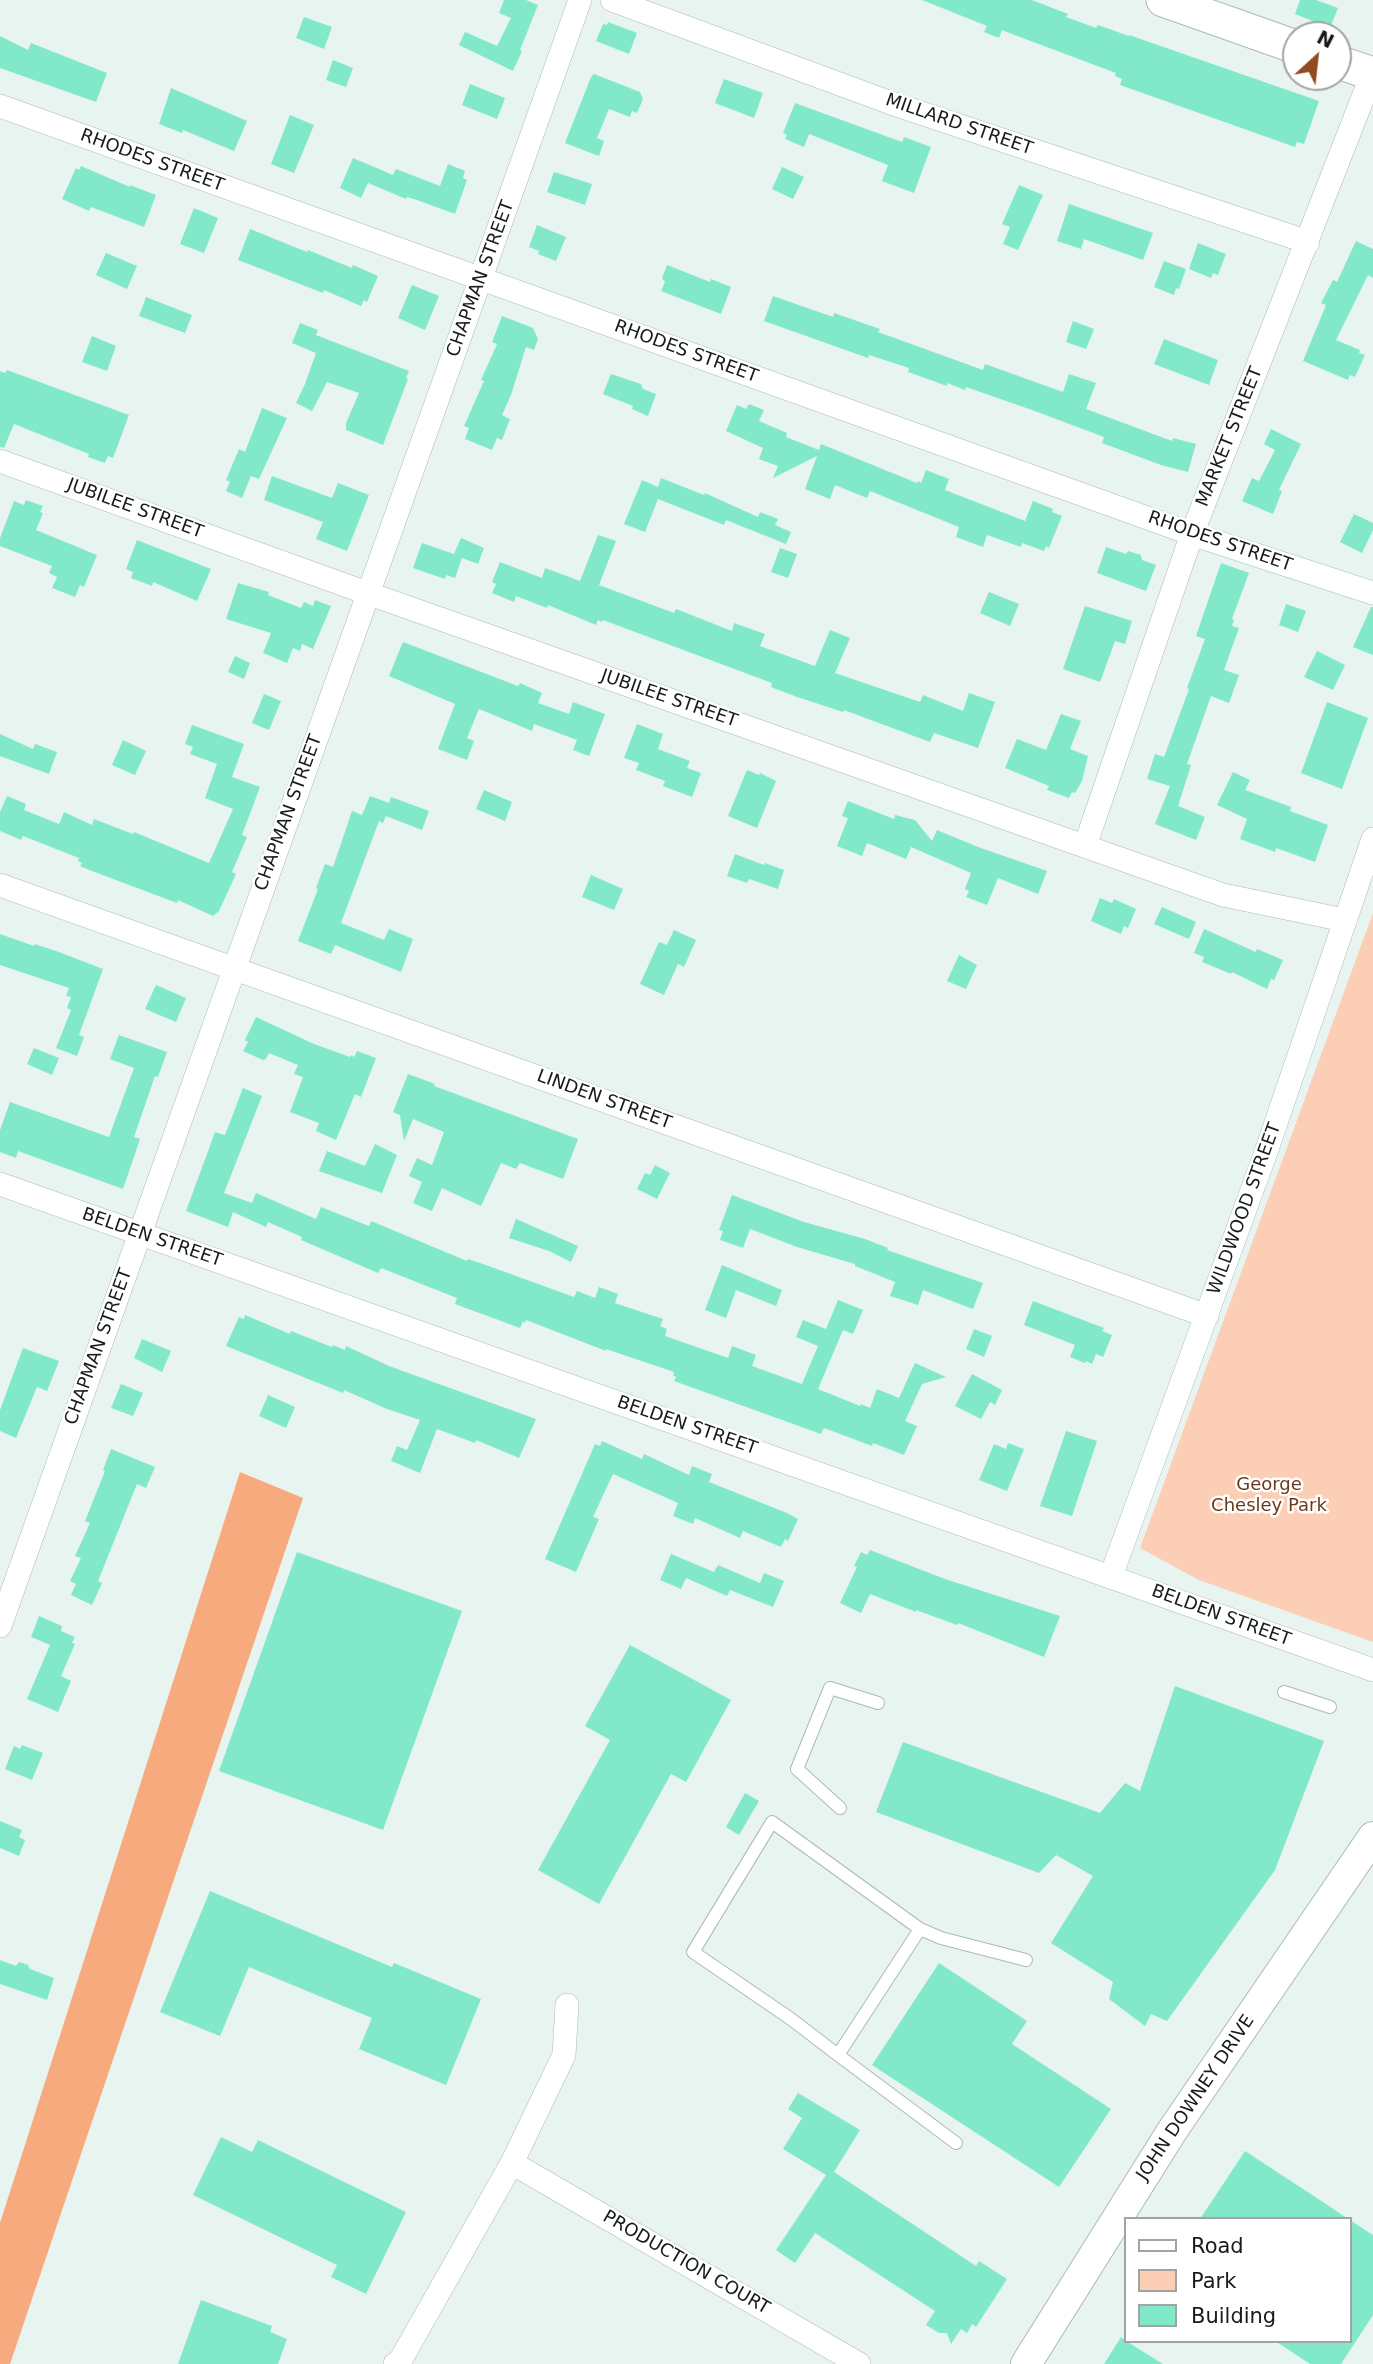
<!DOCTYPE html>
<style>
body{margin:0}
#map{position:relative;width:1373px;height:2364px;overflow:hidden;background:#e8f4f0;font-family:"DejaVu Sans",sans-serif}
canvas{display:block}
.legend{position:absolute;left:1124px;top:2217px;width:228px;height:126px;box-sizing:border-box;background:#fff;border:2px solid #a2a4a3;margin:0;padding:9px 12px;list-style:none;font-size:21px;color:#171c1a}
.legend li{display:flex;align-items:center;gap:14px;height:35px}
.legend b{width:35px;border:2px solid #a2a4a3}
.north{position:absolute;left:1282px;top:21px;width:70px;height:70px;box-sizing:border-box;background:#fff;border:2px solid #a2a4a3;border-radius:50%;rotate:27deg;font-size:19px;font-weight:700;line-height:28px;text-align:center;color:#171c1a}
.north::after{content:'';display:block;margin:auto;width:24px;height:32px;background:#904c20;clip-path:polygon(50% 0,100% 100%,50% 72%,0 100%)}
</style>
<div id="map">
<canvas width="1373" height="2364"></canvas>
<ul class="legend">
<li><b style="height:9px;background:#fff"></b>Road</li>
<li><b style="height:19px;background:#fbceb5"></b>Park</li>
<li><b style="height:19px;background:#81e9c9"></b>Building</li>
</ul>
<div class="north">N</div>
</div>
<script>
const ctx = document.querySelector('canvas').getContext('2d');
ctx.lineJoin = 'round';
function fillPath(path, color) { ctx.fillStyle = color; ctx.fill(path, 'evenodd'); }
const toPath = rows => new Path2D(rows.map(r => 'M' + r).join(''));
function stroke(path, color, width, dash) { ctx.strokeStyle = color; ctx.lineWidth = width; ctx.lineCap = dash ? 'butt' : 'round'; ctx.setLineDash(dash || []); ctx.stroke(path); }
function drawText(font, color, halo, rows, align = 'center') {
  ctx.font = font + ' "DejaVu Sans",sans-serif'; ctx.lineWidth = 5; ctx.setLineDash([]); ctx.textBaseline = 'middle'; ctx.strokeStyle = halo; ctx.fillStyle = color; for (const [text, x, y, turn = 0] of rows) {
    ctx.save(); ctx.translate(x, y); ctx.rotate((+turn || 0) * Math.PI / 180); ctx.textAlign = isNaN(turn) ? turn : align; if (halo) ctx.strokeText(text, 0, 0); ctx.fillText(text, 0, 0); ctx.restore();
  }
}
const green = toPath([
 [1373,913,1373,1642,1199,1580,1140,1548]
]);
const forest = toPath([
 [240,1472,303,1498,10,2364,0,2364,0,2223]
]);
const building = toPath([
 [504,0,526,0,538,5,520,50,522,51,513,71,459,45,465,32,497,46,511,18,499,13],
 [922,0,1032,0,1068,14,1066,17,1096,28,1098,25,1129,36,1129,35,1319,101,1304,144,1297,142,1295,147,1120,85,1122,79,1115,76,1116,73,1012,34,1002,30,999,38,984,32,987,26],
 [1300,0,1316,0,1338,8,1330,28,1295,14],
 [304,17,332,27,324,49,296,38],
 [608,22,637,33,629,54,596,41,603,24,607,25],
 [0,36,28,50,31,43,107,73,96,102,0,68],
 [333,60,353,68,346,87,326,80],
 [594,74,640,92,643,99,637,113,632,111,630,117,609,109,597,138,604,141,599,156,565,143,591,77],
 [724,79,763,93,754,118,715,103],
 [470,84,505,98,497,119,462,105],
 [171,88,247,121,234,151,183,130,182,133,159,124],
 [795,103,902,142,904,137,931,147,914,193,882,181,888,165,809,134,804,147,785,139,787,135,783,133],
 [290,115,314,125,294,173,271,164],
 [353,158,393,175,396,169,440,186,448,164,465,171,463,178,467,180,455,214,417,200,407,197,406,199,368,183,361,198,340,188],
 [81,166,130,187,130,185,156,195,144,227,91,207,89,211,62,199,76,168,79,170],
 [782,167,804,177,793,199,772,189],
 [554,172,592,184,585,205,547,192],
 [1019,185,1043,195,1018,250,1003,244,1010,227,1002,224],
 [1069,204,1153,233,1143,260,1084,239,1081,249,1057,241],
 [194,208,218,218,204,253,180,244],
 [537,225,566,237,556,261,538,254,539,251,529,247],
 [250,229,307,252,308,250,352,268,353,265,378,276,367,302,364,300,361,306,324,290,323,293,238,260],
 [1356,241,1373,249,1373,278,1368,275,1336,340,1360,350,1359,353,1365,355,1355,377,1350,375,1348,380,1303,361,1326,305,1321,303,1333,280,1337,282],
 [1198,243,1226,254,1218,275,1213,273,1211,278,1189,269],
 [106,253,137,266,127,289,96,275],
 [1164,261,1186,269,1179,289,1176,288,1174,295,1154,287],
 [667,265,710,282,711,279,731,287,721,314,661,291,665,282,662,278],
 [412,285,439,296,425,330,398,318],
 [773,296,833,317,834,313,880,329,878,332,983,370,985,364,1063,392,1069,374,1096,383,1086,409,1172,441,1173,438,1196,444,1188,472,1161,465,1102,443,1104,437,1032,410,966,387,965,390,947,383,947,386,908,372,909,368,869,355,868,358,764,321],
 [146,297,192,315,185,333,139,316],
 [502,316,533,328,538,339,534,350,526,347,511,395,502,415,510,419,502,440,497,438,492,450,465,439,469,428,464,426,484,381,481,380,497,344,492,342],
 [1073,321,1094,329,1086,349,1066,342],
 [300,323,318,330,316,335,409,371,406,378,408,379,383,445,346,430,346,423,359,393,327,382,312,411,296,403,305,384,316,353,292,343],
 [92,336,116,346,107,371,82,362],
 [1164,339,1218,360,1209,385,1154,364],
 [7,370,129,415,113,458,108,456,105,463,88,457,89,454,14,424,4,448,0,447,0,371,5,373],
 [611,374,641,384,643,389,656,394,648,416,632,409,633,406,603,394],
 [749,404,764,410,759,421,787,433,786,437,819,450,821,444,917,483,918,481,921,483,926,470,949,479,945,490,1025,521,1033,501,1053,509,1052,512,1062,516,1049,548,1046,546,1044,551,1022,543,1021,547,987,535,983,547,956,537,959,527,870,491,867,498,835,485,830,499,805,489,817,456,773,478,778,466,759,459,763,448,726,431,737,405,746,409],
 [262,408,287,418,259,479,251,476,242,498,226,491,230,482,226,480,239,449,245,452],
 [1271,429,1301,444,1279,490,1282,491,1273,514,1242,501,1252,478,1259,481,1275,450,1264,444],
 [272,476,332,498,338,483,369,495,347,551,316,539,323,522,264,500],
 [661,478,704,495,705,493,758,517,760,512,778,519,775,525,791,532,786,544,726,520,724,525,658,499,645,532,624,524,642,480,658,487],
 [26,500,43,506,40,512,43,513,36,530,97,555,84,587,80,585,75,597,52,588,57,577,49,573,52,566,0,546,0,538,14,501,24,505],
 [1354,514,1373,523,1373,530,1362,553,1340,542],
 [598,535,616,541,599,585,674,613,676,609,732,631,734,623,765,634,760,646,815,666,830,630,850,638,835,673,920,702,923,695,963,711,969,693,995,702,978,748,934,733,930,742,844,710,843,712,797,697,771,687,772,683,603,620,602,622,598,620,596,625,548,605,547,608,516,596,514,602,492,593,496,584,492,582,500,562,542,578,545,568,580,581],
 [461,538,484,548,478,564,462,558,455,578,446,575,445,579,413,568,422,543,454,554],
 [137,540,211,569,197,601,153,582,152,586,131,578,133,572,126,569],
 [1106,547,1126,554,1128,551,1141,555,1142,560,1156,565,1146,591,1097,573],
 [780,548,797,554,788,578,771,572],
 [1221,563,1249,573,1232,619,1234,620,1232,626,1239,628,1224,670,1239,675,1229,703,1211,696,1187,764,1191,765,1178,806,1205,817,1196,840,1155,824,1170,786,1147,779,1155,754,1164,757,1189,689,1187,688,1205,639,1196,636],
 [238,583,269,592,268,595,301,608,304,602,313,606,315,600,331,606,313,649,302,644,300,651,293,648,287,663,263,653,271,633,226,619],
 [989,592,1019,604,1010,626,980,613],
 [1286,604,1306,611,1298,632,1279,625],
 [1085,606,1132,621,1125,644,1115,641,1100,682,1063,669],
 [1371,607,1373,607,1373,655,1353,647],
 [403,642,518,686,520,683,542,693,538,703,569,714,573,702,605,714,589,756,573,750,577,740,534,724,532,731,479,709,467,738,474,741,467,760,438,749,455,704,389,676],
 [1317,651,1345,665,1333,690,1304,677],
 [235,656,250,663,244,679,228,672],
 [264,694,281,701,269,730,252,723],
 [1327,702,1368,718,1342,789,1301,773],
 [1061,714,1081,721,1070,749,1088,756,1082,781,1075,793,1072,792,1069,798,1047,790,1049,786,1005,768,1017,739,1046,750],
 [637,724,663,734,658,749,690,761,687,768,701,773,692,797,663,786,665,781,636,770,639,763,624,758],
 [192,725,244,744,232,777,260,787,242,835,247,837,232,872,236,874,219,911,213,916,178,900,177,903,92,871,80,866,82,863,78,861,79,858,23,836,21,840,0,831,0,812,7,796,26,804,24,810,59,824,64,812,92,825,94,819,133,834,134,832,209,863,233,809,205,798,217,764,190,754,193,747,185,744],
 [0,734,33,749,35,744,57,752,49,774,0,756],
 [123,740,146,751,135,775,112,765],
 [747,770,759,775,760,773,776,781,757,828,728,816],
 [1233,772,1250,780,1245,790,1291,807,1290,811,1328,825,1315,862,1276,848,1275,852,1240,839,1247,819,1217,805],
 [484,790,512,802,505,821,476,809],
 [370,796,389,803,391,797,429,811,422,830,386,816,383,823,379,821,341,923,384,940,389,929,413,939,401,972,335,945,331,954,298,941,318,889,316,888,325,864,333,867,352,811,362,815],
 [848,801,894,819,895,815,915,820,932,841,937,830,978,847,1047,871,1038,894,998,878,987,905,966,897,969,891,965,889,971,873,911,847,906,859,867,843,862,856,837,846,848,818,842,816],
 [735,854,764,865,765,863,784,870,778,889,749,879,747,883,727,876],
 [591,875,623,889,614,910,582,897],
 [1100,898,1112,903,1114,899,1136,909,1128,928,1124,926,1121,934,1091,921],
 [1162,907,1196,922,1189,939,1154,924],
 [1204,929,1256,952,1257,949,1283,960,1274,980,1271,979,1267,989,1232,972,1231,974,1202,962,1204,957,1194,953],
 [674,930,696,940,684,967,678,964,664,995,640,984,659,942,667,945],
 [0,934,34,946,35,944,59,952,103,969,79,1035,84,1037,77,1056,56,1048,71,1010,67,1008,71,997,66,996,69,988,0,965],
 [959,955,977,965,966,989,947,981],
 [156,985,186,998,176,1022,145,1009],
 [256,1017,314,1044,350,1057,351,1055,354,1057,357,1051,376,1058,361,1097,355,1094,336,1140,316,1131,319,1123,290,1112,303,1077,294,1074,298,1065,269,1053,266,1059,263,1060,243,1051,248,1042,245,1040],
 [119,1035,167,1052,158,1077,155,1076,134,1137,140,1139,123,1189,18,1151,16,1158,0,1152,0,1130,10,1102,109,1137,134,1068,110,1059],
 [34,1048,59,1058,52,1075,27,1064],
 [408,1074,435,1084,434,1086,578,1139,563,1179,520,1163,516,1169,501,1163,481,1206,442,1188,432,1211,413,1203,422,1182,409,1176,417,1158,432,1165,444,1132,413,1119,404,1141,400,1115,393,1112],
 [243,1088,262,1096,224,1193,252,1203,256,1193,316,1219,321,1207,369,1226,371,1221,467,1261,468,1259,483,1264,574,1297,577,1291,595,1298,599,1287,618,1294,615,1303,663,1319,660,1326,667,1329,665,1336,728,1358,732,1346,756,1355,752,1366,802,1384,818,1346,796,1337,803,1320,826,1329,838,1300,863,1310,853,1334,843,1330,818,1389,860,1406,861,1404,870,1408,877,1389,899,1398,915,1363,946,1377,922,1384,905,1421,917,1426,904,1455,873,1443,872,1446,824,1428,821,1434,674,1381,676,1377,673,1375,674,1372,606,1349,606,1351,526,1320,525,1323,523,1321,520,1328,455,1304,457,1298,381,1268,378,1273,301,1240,302,1237,268,1222,266,1227,233,1212,228,1227,186,1211,215,1132,225,1135],
 [375,1144,397,1155,382,1193,319,1171,327,1151,365,1166],
 [655,1165,670,1173,657,1199,637,1189,645,1173,650,1175],
 [732,1195,804,1222,865,1239,888,1248,887,1250,983,1283,973,1309,923,1290,918,1305,890,1296,895,1282,855,1266,855,1264,797,1247,750,1229,743,1248,720,1240,723,1231,719,1230],
 [516,1219,578,1246,571,1262,549,1251,509,1238],
 [722,1265,782,1290,776,1306,736,1290,726,1318,705,1310],
 [1033,1301,1104,1328,1102,1331,1112,1335,1103,1357,1096,1354,1092,1364,1086,1361,1085,1363,1070,1357,1075,1345,1024,1325],
 [245,1315,290,1334,291,1331,332,1347,333,1345,345,1350,346,1346,389,1366,536,1419,519,1458,476,1440,475,1443,437,1429,420,1473,391,1461,397,1446,407,1450,420,1420,387,1409,344,1390,343,1393,226,1346,239,1317,244,1319],
 [974,1329,992,1336,984,1357,966,1349],
 [142,1339,171,1351,162,1372,134,1358],
 [23,1348,59,1361,47,1391,37,1387,16,1438,0,1431,0,1410],
 [972,1374,1002,1390,995,1405,990,1402,981,1419,955,1406],
 [121,1384,143,1393,133,1416,111,1408],
 [268,1395,295,1407,286,1428,259,1416],
 [1066,1431,1097,1441,1072,1516,1040,1506],
 [602,1441,642,1459,644,1454,689,1475,692,1466,712,1474,709,1482,787,1513,798,1519,788,1541,785,1539,781,1547,743,1531,740,1538,695,1518,693,1524,673,1516,678,1503,613,1474,593,1517,599,1519,576,1572,545,1559,595,1444,600,1446],
 [1008,1443,1024,1449,1007,1491,979,1480,994,1444,1006,1449],
 [111,1449,155,1467,146,1488,137,1484,98,1581,102,1583,92,1605,71,1595,76,1584,70,1581,81,1558,75,1556,90,1523,85,1521,105,1471,103,1470],
 [870,1550,945,1579,1060,1616,1044,1657,958,1623,957,1625,916,1610,916,1612,870,1594,861,1613,840,1603,857,1567,854,1566,861,1552,867,1555],
 [297,1552,462,1611,383,1830,219,1771],
 [671,1554,714,1572,718,1565,760,1583,764,1573,784,1581,773,1607,730,1590,727,1596,686,1578,681,1589,660,1580],
 [39,1616,62,1626,61,1631,75,1637,72,1643,75,1644,61,1676,71,1681,58,1712,27,1699,50,1645,31,1637],
 [630,1645,731,1700,686,1782,671,1774,599,1904,538,1870,610,1740,585,1726],
 [1175,1686,1324,1741,1275,1870,1167,2021,1151,2014,1145,2026,1109,1999,1113,1982,1051,1943,1093,1876,1056,1855,1039,1873,876,1812,903,1742,1100,1813,1125,1783,1140,1791],
 [22,1745,43,1753,32,1780,5,1769,14,1746,20,1749],
 [745,1793,759,1801,739,1835,726,1827],
 [0,1821,22,1830,19,1837,25,1840,19,1856,0,1848],
 [210,1891,392,1967,394,1963,481,1999,446,2085,359,2049,372,2018,249,1967,220,2036,160,2012],
 [0,1960,16,1966,19,1962,28,1965,30,1969,54,1978,47,2000,0,1984],
 [939,1963,1027,2021,1012,2044,1111,2109,1059,2187,872,2065],
 [798,2093,860,2130,834,2172,976,2266,979,2261,1007,2279,976,2327,972,2324,967,2333,961,2329,951,2344,947,2333,939,2333,926,2325,935,2311,815,2233,795,2263,776,2250,826,2175,783,2149,802,2118,788,2109],
 [221,2137,252,2152,258,2140,406,2212,366,2294,331,2277,337,2265,193,2195],
 [1245,2151,1326,2204,1348,2219,1200,2219],
 [1350,2220,1373,2235,1373,2315,1341,2364,1310,2364,1275,2341,1350,2341],
 [201,2300,272,2326,270,2332,287,2339,278,2364,178,2364],
 [1121,2337,1126,2341,1163,2364,1104,2364]
]);
const service = toPath([
 [1284,1692,1330,1707],
 [840,1808,797,1769,830,1688,878,1703],
 [920,1929,838,2055,791,2019,693,1952,772,1822,920,1929,941,1938,1026,1960],
 [838,2055,956,2143]
]);
const minor = toPath([
 [612,0,891,103,1308,242],
 [0,106,1192,534,1373,593],
 [0,461,367,593,1223,895,1344,920],
 [1085,846,1192,534,1373,72],
 [0,885,1207,1316],
 [0,1184,1373,1670],
 [1111,1576,1266,1152,1373,839],
 [0,1626,580,0],
 [512,2163,859,2364],
 [395,2364,400,2361,512,2163,564,2055,567,2005]
]);
const tertiary = toPath([
 [1026,2364,1172,2131,1373,1837]
]);
const secondary = toPath([
 [1163,0,1296,47],
 [1338,62,1373,74]
]);
const streetNames = [
 ["MILLARD STREET",959,125,19],
 ["RHODES STREET",152,161,20],
 ["CHAPMAN STREET",481,279,-70],
 ["RHODES STREET",686,352,20],
 ["MARKET STREET",1230,437,-68],
 ["JUBILEE STREET",135,509,20],
 ["RHODES STREET",1220,542,19],
 ["JUBILEE STREET",669,699,19],
 ["CHAPMAN STREET",289,813,-70],
 ["LINDEN STREET",604,1100,20],
 ["WILDWOOD STREET",1245,1209,-70],
 ["BELDEN STREET",152,1238,19],
 ["CHAPMAN STREET",99,1347,-70],
 ["BELDEN STREET",687,1426,19],
 ["BELDEN STREET",1221,1616,20],
 ["JOHN DOWNEY DRIVE",1196,2098,-56],
 ["PRODUCTION COURT",686,2263,30]
];
const parkNames = [
 ["George",1269,1485],
 ["Chesley Park",1269,1506]
];
fillPath(green, '#fbceb5');
fillPath(forest, '#f7aa7e');
fillPath(building, '#81e9c9');
stroke(service, '#adb9b4', 14);
stroke(minor, '#adb9b4', 24);
stroke(tertiary, '#adb9b4', 32);
stroke(secondary, '#adb9b4', 35);
stroke(service, '#fff', 12);
stroke(minor, '#fff', 23);
stroke(tertiary, '#fff', 30);
stroke(secondary, '#fff', 33);
drawText('18px', '#171c1a', '#fff', streetNames);
drawText('18px', '#6a381a', '#fff', parkNames);
</script>
